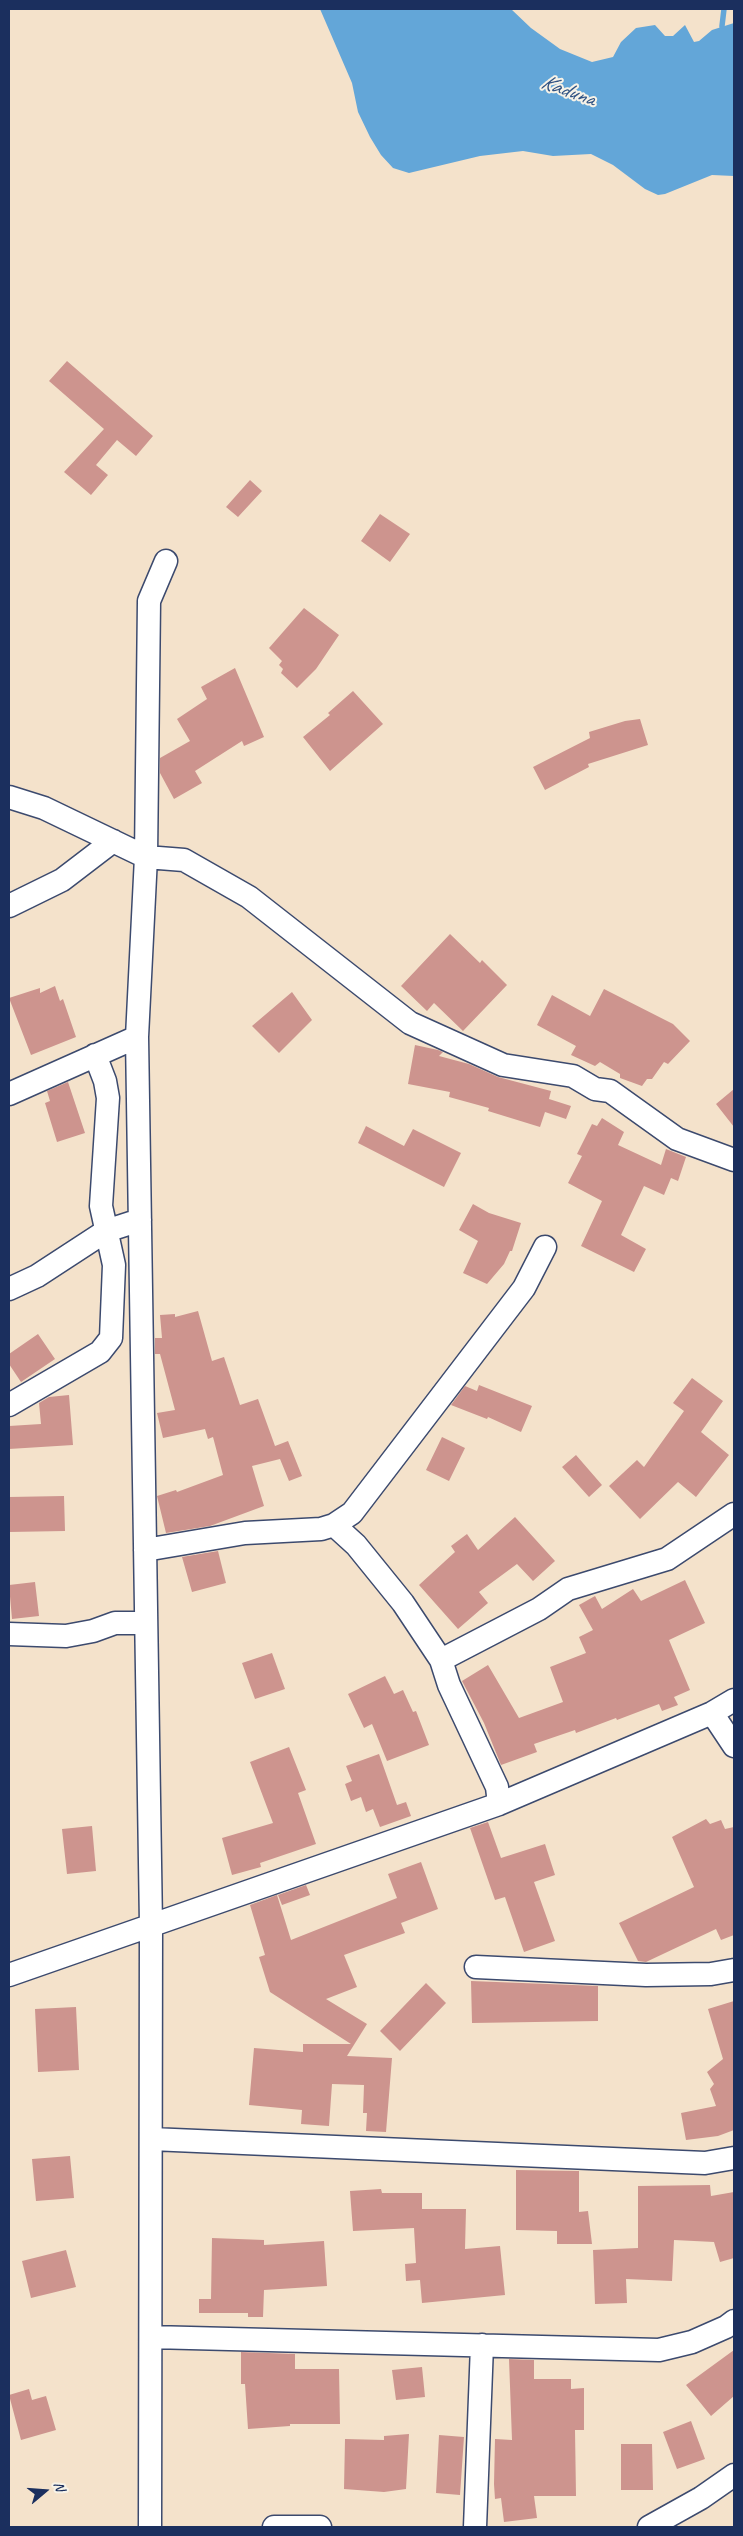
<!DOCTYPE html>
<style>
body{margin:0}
#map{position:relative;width:743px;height:2536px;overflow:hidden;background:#f4e2cb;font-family:Caveat,sans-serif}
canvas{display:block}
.frame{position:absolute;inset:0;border:10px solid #1b2f5e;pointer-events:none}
.north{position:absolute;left:20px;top:2466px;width:50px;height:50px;-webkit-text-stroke:4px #f7f3e8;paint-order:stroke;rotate:72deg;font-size:14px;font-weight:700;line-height:20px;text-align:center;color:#1b2f5e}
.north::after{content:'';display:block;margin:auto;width:18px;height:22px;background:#1b2f5e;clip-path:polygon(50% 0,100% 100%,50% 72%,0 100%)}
</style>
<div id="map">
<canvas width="743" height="2536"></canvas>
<div class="frame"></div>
<div class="north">N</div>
</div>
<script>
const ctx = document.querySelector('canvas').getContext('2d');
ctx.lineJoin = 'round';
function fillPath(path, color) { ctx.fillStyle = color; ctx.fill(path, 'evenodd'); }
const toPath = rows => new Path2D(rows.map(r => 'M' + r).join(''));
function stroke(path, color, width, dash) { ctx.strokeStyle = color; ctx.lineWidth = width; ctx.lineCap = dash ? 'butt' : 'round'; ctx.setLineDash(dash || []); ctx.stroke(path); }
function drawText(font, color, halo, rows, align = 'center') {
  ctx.font = font + ' Caveat,sans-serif'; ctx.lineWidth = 4; ctx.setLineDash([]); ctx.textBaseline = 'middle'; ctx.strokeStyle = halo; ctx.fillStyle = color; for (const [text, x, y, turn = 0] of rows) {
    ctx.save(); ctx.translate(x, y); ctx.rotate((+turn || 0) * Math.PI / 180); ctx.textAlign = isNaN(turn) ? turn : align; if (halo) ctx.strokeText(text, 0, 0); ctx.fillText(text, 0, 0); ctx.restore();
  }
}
const water = toPath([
 [320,9,511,9,531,28,560,49,592,62,613,57,621,42,636,28,655,25,665,36,673,36,685,25,694,42,699,41,712,30,734,23,734,176,712,175,665,194,658,195,645,189,613,165,591,154,553,156,523,151,480,156,409,173,393,168,381,155,370,137,358,112,352,83]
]);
const stream = toPath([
 [722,26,724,9]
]);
const building = toPath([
 [67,361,153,436,136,456,117,440,96,465,108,475,91,495,64,472,104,429,49,381],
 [250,480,262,491,238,517,226,507],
 [380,514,410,534,390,562,361,541],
 [304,608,339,635,316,669,297,688,281,673,283,669,279,665,282,661,269,648],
 [235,668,264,737,244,746,242,741,195,771,202,783,174,799,160,773,160,758,190,741,177,719,207,699,201,687],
 [353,691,383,724,330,771,303,737,330,715,328,713],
 [640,719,648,745,588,764,589,767,545,790,533,767,590,738,589,732,625,721],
 [450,934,480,963,482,960,507,985,463,1031,434,1003,427,1011,401,986],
 [55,986,60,1001,63,999,76,1037,31,1055,9,998,40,988,40,993],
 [604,989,673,1024,690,1041,668,1064,664,1062,652,1079,647,1079,642,1086,620,1078,620,1074,600,1062,595,1066,571,1055,576,1046,537,1025,552,995,590,1016],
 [292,992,312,1020,279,1053,252,1026],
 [415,1045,438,1050,443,1052,439,1056,469,1064,498,1077,551,1091,549,1099,571,1106,566,1119,545,1112,540,1127,488,1111,489,1108,449,1097,450,1092,408,1084],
 [68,1082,85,1133,57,1142,45,1103,50,1101,47,1091],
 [734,1089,734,1127,716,1104],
 [602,1118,624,1132,618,1145,661,1165,666,1149,686,1157,678,1181,671,1178,664,1195,644,1186,621,1235,646,1249,634,1272,581,1246,602,1201,568,1183,582,1156,577,1154,592,1124,597,1126],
 [366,1126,404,1146,413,1129,461,1153,444,1187,358,1143],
 [473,1204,489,1213,521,1223,512,1251,510,1251,504,1264,487,1284,463,1273,478,1241,459,1230],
 [198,1311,212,1361,224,1357,240,1405,258,1399,275,1446,288,1441,302,1476,289,1481,280,1459,252,1466,264,1506,210,1526,166,1533,157,1496,176,1490,177,1492,223,1475,213,1437,208,1439,205,1429,163,1438,157,1413,175,1410,160,1354,155,1354,155,1338,162,1338,160,1315,175,1314,175,1317],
 [38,1334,55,1359,21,1382,9,1364,9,1354],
 [692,1378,723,1401,701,1432,729,1455,696,1497,678,1482,640,1519,609,1486,637,1460,644,1467,684,1411,673,1403],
 [479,1385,532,1406,521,1432,488,1417,487,1419,451,1405,465,1386,477,1391],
 [69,1395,73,1445,9,1449,9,1426,41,1424,39,1403,49,1397],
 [442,1437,465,1448,449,1481,426,1470],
 [576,1455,602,1485,589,1497,562,1467],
 [64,1496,65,1531,9,1532,9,1497],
 [515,1517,555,1561,533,1581,517,1564,479,1592,488,1603,458,1629,419,1585,455,1552,451,1546,467,1534,478,1550],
 [218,1551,226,1583,192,1592,182,1557],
 [685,1580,705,1623,669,1640,690,1690,674,1697,678,1705,662,1711,659,1704,617,1720,616,1718,576,1733,575,1730,534,1744,537,1752,501,1765,484,1723,462,1681,488,1665,519,1718,563,1702,550,1667,586,1653,579,1637,593,1630,579,1605,595,1596,602,1609,633,1589,641,1601],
 [35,1582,39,1616,12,1619,9,1585],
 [272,1653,285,1689,255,1699,242,1663],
 [385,1676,394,1694,403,1690,413,1712,416,1711,429,1745,387,1761,372,1724,364,1728,348,1694],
 [289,1747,306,1790,298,1793,316,1844,260,1863,261,1867,232,1875,222,1838,273,1823,250,1762],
 [379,1754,397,1805,406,1802,411,1816,380,1827,373,1809,366,1812,361,1797,351,1801,345,1784,352,1781,346,1766],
 [706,1819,710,1824,721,1820,725,1829,734,1827,734,1935,721,1940,716,1929,646,1962,638,1961,619,1923,694,1887,672,1837],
 [488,1822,501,1858,545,1844,555,1875,534,1882,555,1941,524,1952,505,1897,495,1900,470,1828],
 [92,1826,96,1871,67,1874,62,1829],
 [421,1862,438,1909,401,1923,405,1933,344,1955,357,1987,326,1999,367,2024,347,2056,392,2058,386,2132,366,2131,367,2113,363,2113,364,2085,332,2084,329,2126,301,2124,302,2110,249,2105,254,2048,303,2052,303,2044,351,2044,270,1992,259,1957,265,1955,250,1905,277,1895,291,1940,397,1898,388,1874],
 [306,1885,310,1895,282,1905,278,1895],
 [471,1981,598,1986,598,2021,472,2023],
 [426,1983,446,2003,400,2051,380,2031],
 [734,2001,734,2130,718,2136,686,2140,681,2113,716,2106,710,2089,714,2084,707,2072,723,2059,708,2009],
 [76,2007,79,2070,38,2072,35,2009],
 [70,2156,74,2198,36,2201,32,2159],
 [516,2170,579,2171,579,2212,588,2211,592,2244,557,2244,557,2231,516,2230],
 [710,2185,711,2196,734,2192,734,2258,720,2262,714,2242,674,2240,672,2281,626,2279,627,2303,595,2304,593,2250,638,2248,638,2186],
 [381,2189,382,2193,422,2193,422,2209,466,2209,465,2249,500,2246,505,2295,422,2303,420,2280,406,2281,405,2264,416,2263,414,2228,353,2231,350,2191],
 [212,2238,264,2240,264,2245,324,2241,327,2286,264,2290,263,2317,248,2317,248,2313,199,2313,199,2299,211,2299],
 [66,2250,76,2287,31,2298,22,2261],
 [734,2350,734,2396,711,2416,686,2385],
 [241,2352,295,2354,295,2369,339,2369,340,2424,290,2424,290,2426,248,2429,245,2384,241,2384],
 [509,2359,534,2360,534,2379,571,2379,571,2389,584,2388,584,2430,575,2430,576,2496,534,2496,537,2518,504,2522,501,2498,495,2499,494,2484,495,2439,512,2440],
 [422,2367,425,2397,396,2400,392,2370],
 [29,2389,32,2400,46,2396,56,2430,21,2440,9,2395],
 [691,2421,705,2459,677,2469,663,2432],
 [409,2434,406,2489,384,2492,344,2489,345,2439,384,2440,384,2436],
 [439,2435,464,2437,460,2495,436,2493],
 [621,2444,652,2444,653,2490,621,2490]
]);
const minor = toPath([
 [9,797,44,808,146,857,184,860,249,897,410,1023,503,1065,573,1076,595,1089,610,1091,677,1139,734,1160],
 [9,906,62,880,113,841],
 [9,1094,137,1037],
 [9,1289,37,1276,106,1231,140,1220],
 [9,1405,100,1352,111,1338,114,1265,101,1206,108,1098,105,1081,95,1055],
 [334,1525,356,1545,403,1603,441,1660,449,1685,497,1787,499,1804],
 [145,1550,245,1533,321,1529,334,1525,352,1513,524,1288,545,1247],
 [9,1634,66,1636,93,1631,115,1623,146,1623],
 [441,1660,539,1609,568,1589,667,1559,734,1514],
 [712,1713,734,1746],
 [476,1967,646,1975,711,1974,734,1970],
 [9,1975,499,1804,712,1713,734,1700],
 [151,2139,705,2163,734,2158],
 [151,2337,659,2350,692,2342,726,2327,734,2321],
 [150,2527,151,1925,137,1037,146,857,149,601,166,561],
 [274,2527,320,2527],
 [475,2527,482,2345],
 [649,2527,701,2498,734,2475]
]);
const waterNames = [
 ["Kaduna",568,91,20]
];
fillPath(water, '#63a6d8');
stroke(stream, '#63a6d8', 5.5);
fillPath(building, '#cd948e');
stroke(minor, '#3c4a6e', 25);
stroke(minor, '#fff', 22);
drawText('italic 22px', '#315383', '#f7f3e8', waterNames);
</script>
